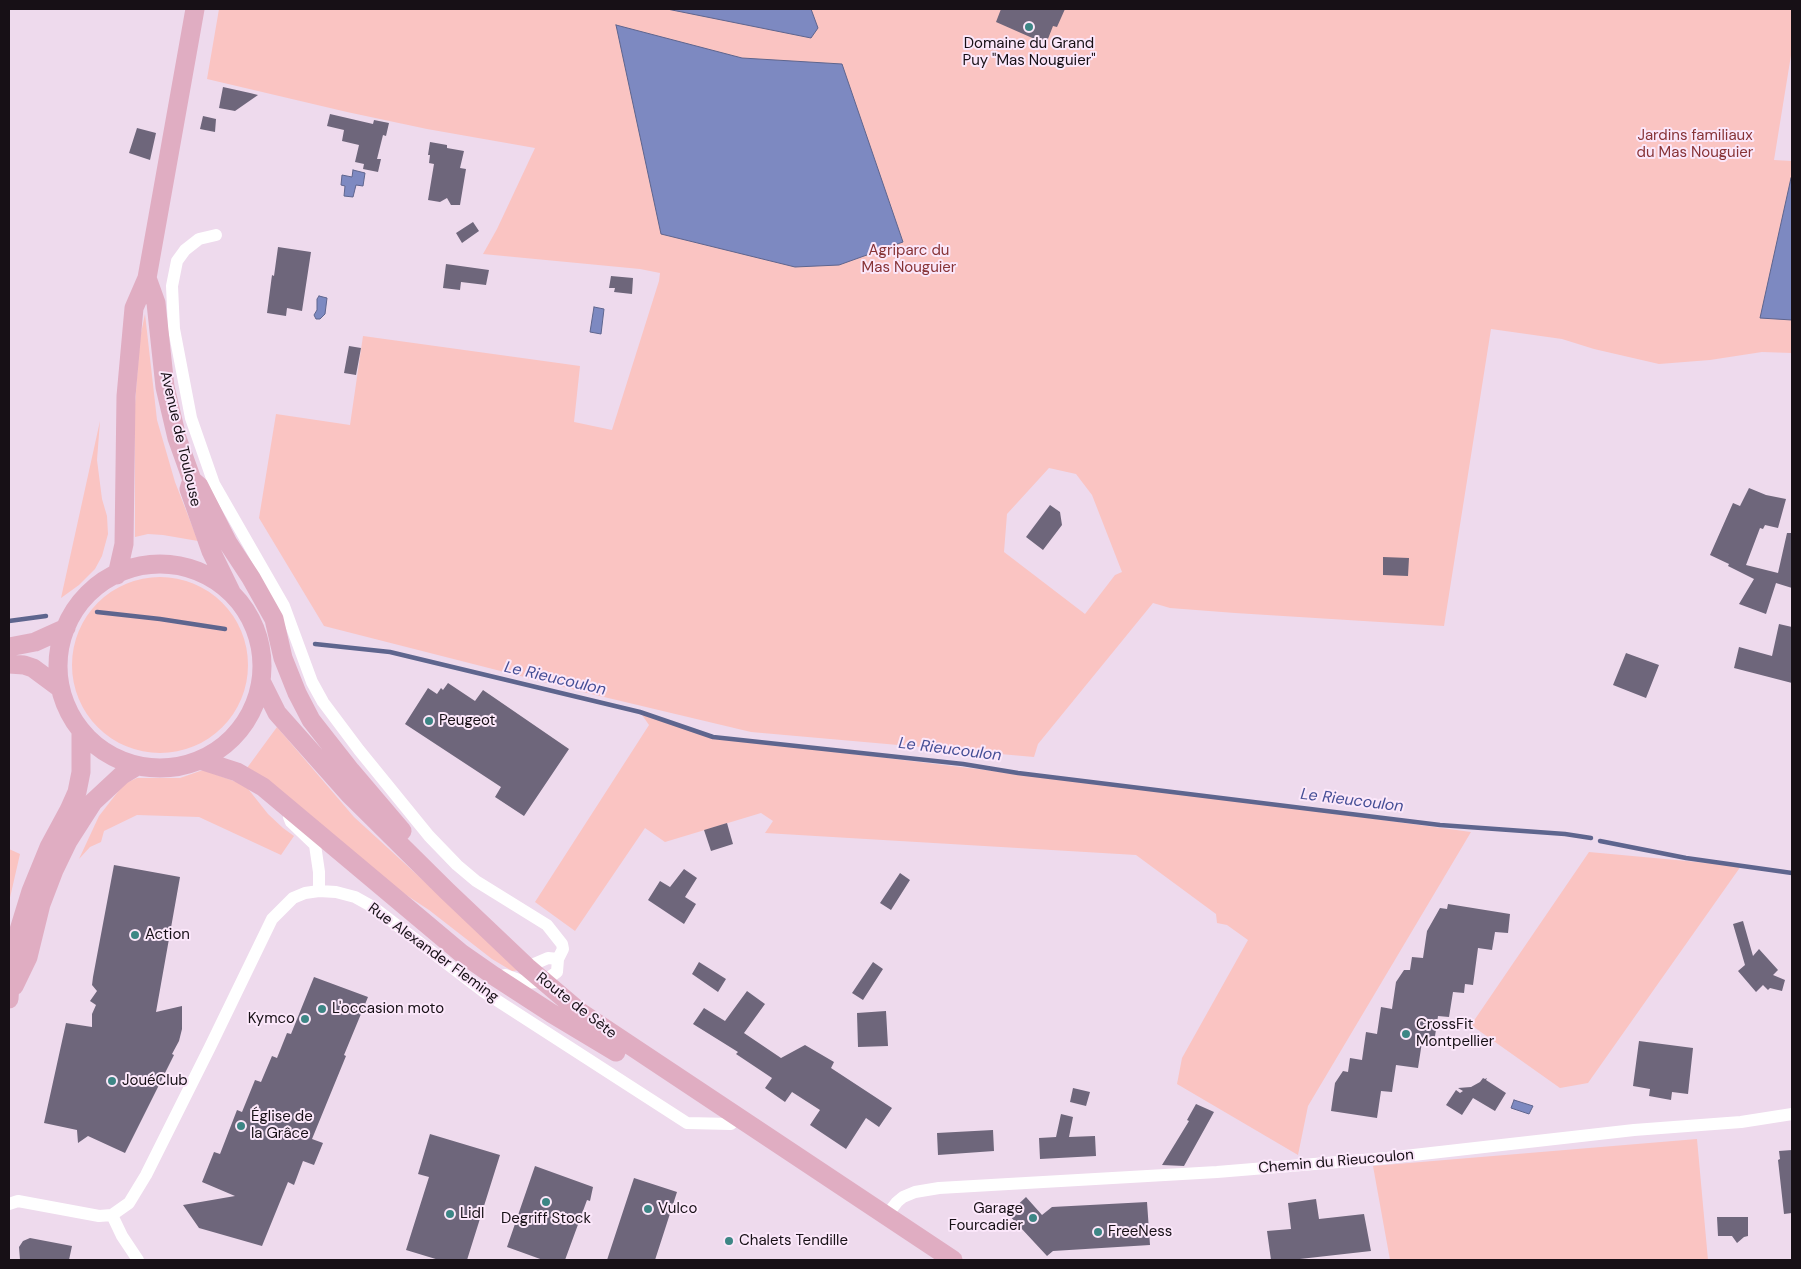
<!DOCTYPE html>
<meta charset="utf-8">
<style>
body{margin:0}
#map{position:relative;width:1801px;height:1269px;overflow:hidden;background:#eedaed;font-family:"DM Sans",sans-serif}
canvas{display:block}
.frame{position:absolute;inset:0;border:10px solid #171016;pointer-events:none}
</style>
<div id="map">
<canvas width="1801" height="1269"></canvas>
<div class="frame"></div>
</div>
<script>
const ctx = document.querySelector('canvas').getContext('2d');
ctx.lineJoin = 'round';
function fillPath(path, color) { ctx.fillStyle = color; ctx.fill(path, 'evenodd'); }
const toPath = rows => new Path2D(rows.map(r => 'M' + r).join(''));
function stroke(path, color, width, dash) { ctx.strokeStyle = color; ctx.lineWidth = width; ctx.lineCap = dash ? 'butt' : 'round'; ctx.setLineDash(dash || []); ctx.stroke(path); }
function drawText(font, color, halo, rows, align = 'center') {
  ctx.font = font + ' "DM Sans",sans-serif'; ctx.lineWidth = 4; ctx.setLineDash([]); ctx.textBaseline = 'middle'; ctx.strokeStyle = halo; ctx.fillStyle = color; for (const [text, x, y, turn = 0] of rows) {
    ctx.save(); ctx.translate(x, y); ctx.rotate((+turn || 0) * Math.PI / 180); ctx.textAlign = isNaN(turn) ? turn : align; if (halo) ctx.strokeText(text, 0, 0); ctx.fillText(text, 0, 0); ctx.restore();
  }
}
const green = toPath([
 [219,9,1792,9,1792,49,1774,160,1792,161,1792,353,1762,352,1710,360,1659,364,1594,349,1562,339,1491,329,1444,626,1235,613,1170,608,1153,603,1038,744,1034,757,751,732,583,692,324,626,259,518,276,414,350,425,363,336,580,366,574,422,612,430,659,281,660,273,640,269,483,254,497,229,535,148,427,129,347,112,207,79],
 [1049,468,1076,474,1092,495,1122,572,1115,575,1085,614,1004,552,1007,514],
 [145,314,157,420,175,482,198,541,163,535,148,534,135,537,135,404,140,338],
 [100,421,97,460,102,499,107,516,108,534,102,556,95,569,79,585,61,598],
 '72 665a88 88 0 1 1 176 0a88 88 0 1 1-176 0Z',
 [640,712,713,737,1258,803,1471,832,1308,1106,1298,1155,1177,1084,1182,1058,1248,940,1227,925,1217,923,1216,914,1136,855,765,833,773,821,761,813,665,842,645,828,575,931,535,902,649,725],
 [277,727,354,817,521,970,512,971,492,959,429,910,388,883,308,813,247,768],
 [203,770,245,785,268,814,283,828,294,836,281,855,199,817,137,815,104,831,101,842,90,847,79,859,99,816,124,784,137,778,180,778],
 [9,849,20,854,9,902],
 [1589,852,1741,866,1588,1083,1560,1088,1471,1025],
 [1697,1139,1708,1260,1390,1260,1373,1166]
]);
const water = toPath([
 [667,9,811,9,818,28,811,38,667,9],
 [616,25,742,58,842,64,903,242,839,265,795,267,661,234,616,25],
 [353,170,365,173,363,186,356,185,353,197,344,196,345,186,341,185,342,175,352,177,353,170],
 [1791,178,1792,178,1792,320,1760,318,1791,178],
 [319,296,327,298,325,314,320,319,316,319,314,315,317,310,317,299,319,296],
 [594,307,604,309,601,334,590,332,594,307],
 [1514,1100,1533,1106,1529,1114,1511,1108,1514,1100]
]);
const stream = toPath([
 [97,612,160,619,225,629],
 [9,621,46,616],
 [315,644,390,652,640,712,713,737,963,764,1018,773,1440,825,1565,834,1591,838],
 [1600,841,1686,858,1792,873]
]);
const building = toPath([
 [1001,9,1065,9,1057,27,1053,26,1046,44,996,22],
 [223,87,250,93,258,95,235,111,219,108],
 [330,114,373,124,374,120,389,123,386,136,383,135,377,159,381,159,378,172,363,169,364,164,355,162,359,145,342,141,344,130,327,126],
 [203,116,216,119,215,132,200,129],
 [137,128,156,133,150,160,129,153],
 [430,142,447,145,447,148,464,151,460,168,466,169,460,205,451,205,447,198,440,202,428,200,434,164,429,163,430,155,428,155],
 [473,222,479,231,462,243,456,233],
 [278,247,311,252,302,311,287,308,286,316,267,313,272,275,274,276],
 [446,264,489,270,486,285,461,282,460,290,443,288],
 [611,276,633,278,632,294,614,292,615,288,609,288],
 [349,346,361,348,356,375,344,373],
 [1749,488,1766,495,1786,499,1778,528,1765,525,1763,529,1760,528,1746,565,1778,573,1787,533,1792,533,1792,588,1776,583,1766,614,1739,604,1754,579,1728,566,1729,564,1710,555,1733,503,1740,506],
 [1050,505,1060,512,1062,525,1043,550,1026,537],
 [1383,557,1409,558,1408,576,1383,575],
 [1779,624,1792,627,1792,683,1734,668,1739,647,1772,656],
 [1626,653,1659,665,1646,698,1613,685],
 [448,683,475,701,483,690,569,749,524,816,495,797,501,787,405,724,428,688,437,694,441,688,443,690],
 [727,823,733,844,711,851,704,830],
 [114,865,180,877,156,1012,182,1006,182,1029,179,1041,172,1054,174,1055,125,1153,88,1136,78,1143,77,1130,44,1123,66,1023,92,1027,92,1014,96,1005,90,1001,97,991,92,985,93,977],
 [684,869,697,878,685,897,696,904,684,924,648,900,660,881,670,887],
 [900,873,910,880,891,910,880,903],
 [1448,904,1510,914,1508,933,1495,932,1492,950,1478,948,1473,985,1465,984,1464,993,1453,992,1449,1017,1438,1016,1434,1043,1422,1042,1418,1068,1396,1065,1392,1092,1381,1091,1377,1118,1331,1111,1335,1083,1343,1071,1348,1072,1350,1058,1362,1060,1366,1032,1377,1034,1381,1007,1392,1009,1396,982,1404,970,1410,970,1412,957,1423,958,1427,931,1440,908,1447,909],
 [1743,921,1753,956,1759,949,1778,970,1773,975,1785,980,1782,991,1770,988,1768,990,1763,985,1756,992,1738,971,1745,965,1733,924],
 [699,962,726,979,718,992,692,974],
 [873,962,883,969,863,1000,852,993],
 [314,977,368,997,344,1055,346,1056,312,1139,323,1143,314,1165,303,1161,294,1185,288,1182,262,1246,199,1228,183,1205,235,1196,202,1182,214,1152,220,1154,237,1110,242,1112,255,1080,261,1082,272,1056,277,1058,287,1033,291,1034],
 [747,991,765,1004,744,1033,781,1058,805,1045,834,1062,831,1068,892,1108,879,1127,866,1118,846,1149,810,1125,820,1110,792,1092,785,1102,765,1088,772,1078,736,1054,738,1052,693,1024,704,1008,725,1021],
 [886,1011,888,1046,858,1047,857,1013],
 [1639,1041,1693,1048,1688,1094,1672,1092,1671,1100,1649,1096,1650,1089,1633,1086],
 [1483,1078,1485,1079,1487,1078,1486,1080,1506,1093,1495,1111,1473,1098,1462,1115,1446,1105,1456,1090,1460,1093,1463,1091,1458,1088,1471,1087,1480,1082],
 [1073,1088,1090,1092,1086,1106,1070,1102],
 [1196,1104,1214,1112,1184,1166,1162,1165,1189,1121,1187,1120],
 [1061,1114,1073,1117,1069,1137,1095,1136,1096,1156,1040,1159,1039,1138,1056,1137],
 [993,1130,994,1151,938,1155,937,1133],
 [430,1134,500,1155,467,1260,439,1260,406,1250,429,1177,418,1174],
 [1792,1150,1792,1213,1784,1214,1778,1160,1780,1159,1779,1151],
 [535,1166,593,1187,590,1201,587,1200,565,1260,543,1260,507,1247],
 [634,1178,677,1192,655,1260,607,1260],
 [1026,1197,1042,1215,1052,1207,1147,1202,1150,1245,1053,1251,1047,1256,1008,1214],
 [1316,1199,1319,1219,1364,1214,1371,1251,1291,1260,1271,1260,1267,1231,1291,1229,1288,1203],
 [1717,1217,1748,1217,1748,1236,1744,1237,1737,1243,1732,1236,1718,1236],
 [30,1238,72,1246,69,1260,20,1260,19,1247,23,1241]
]);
const street = toPath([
 [216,235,199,239,185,250,177,261,172,286,174,329,191,418,214,484,284,606,312,682,323,702,359,750,429,836,457,865,476,881,547,925,562,944,563,949,558,959,557,972,544,981,527,983,505,975],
 [289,817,291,822,315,845,319,872,319,891],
 [527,967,548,958,558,959],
 [9,1204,18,1201,99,1216,112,1215,122,1236,138,1260],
 [112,1215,129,1203,146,1175,210,1047,272,919,293,898,305,893,319,891,336,892,355,897,373,907,484,992,687,1123,731,1124],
 [887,1215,897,1202,903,1197,915,1192,939,1188,1217,1172,1387,1158,1634,1130,1741,1122,1792,1114]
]);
const primary = toPath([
 [147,278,156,303,165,387,177,438,192,480,189,489,211,551,231,592],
 [192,480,199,486,228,543,251,578,274,619,283,658,297,693,311,720,351,771,402,831],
 '58 666a102 102 0 1 1 204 0a102 102 0 1 1-204 0Z',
 [117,575,124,544,126,396,134,308,147,278,195,9],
 [9,647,35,642,66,628],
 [9,664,24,665,33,668,60,688],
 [261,681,277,713,349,794,447,891,527,967,580,1012,953,1260],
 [200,760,237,772,263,787,461,953,494,976,551,1013,616,1052],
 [14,986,28,957,41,904,54,870,68,841,93,802,122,775,137,766],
 [9,999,11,968,15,943,31,891,49,847,69,810,77,792,81,772,81,732]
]);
const markers = [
 [1029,27,5,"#3d8685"],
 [429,721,5,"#3d8685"],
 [135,935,5,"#3d8685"],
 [322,1009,5,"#3d8685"],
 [305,1019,5,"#3d8685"],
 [1406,1034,5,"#3d8685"],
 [112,1081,5,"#3d8685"],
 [241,1126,5,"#3d8685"],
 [546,1202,5,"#3d8685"],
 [648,1209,5,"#3d8685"],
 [450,1214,5,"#3d8685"],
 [1033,1218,5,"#3d8685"],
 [1098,1232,5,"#3d8685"],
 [729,1241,5,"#3d8685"]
];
const poiNames = [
 ["Domaine du Grand",1029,44,"center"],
 ["Puy \"Mas Nouguier\"",1029,61,"center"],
 ["Peugeot",439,721],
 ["Action",145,935],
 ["L'occasion moto",332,1009],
 ["Kymco",295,1019,"right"],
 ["CrossFit",1416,1025],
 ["Montpellier",1416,1042],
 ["JouéClub",122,1081],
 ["Église de",251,1117],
 ["la Grâce",251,1134],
 ["Vulco",658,1209],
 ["Garage",1023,1209,"right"],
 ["Fourcadier",1023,1226,"right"],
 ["Lidl",460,1214],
 ["Degriff Stock",546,1219,"center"],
 ["FreeNess",1108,1232],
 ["Chalets Tendille",739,1241]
];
const parkNames = [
 ["Jardins familiaux",1695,136],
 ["du Mas Nouguier",1695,153],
 ["Agriparc du",909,251],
 ["Mas Nouguier",909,268]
];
const streetNames = [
 ["Avenue de Toulouse",180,439,77],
 ["Rue Alexander Fleming",433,953,36],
 ["Route de Sète",576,1006,38],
 ["Chemin du Rieucoulon",1336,1162,-5]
];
const waterNames = [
 ["Le Rieucoulon",555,679,13],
 ["Le Rieucoulon",950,750,7],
 ["Le Rieucoulon",1352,801,7]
];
fillPath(green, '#fac4c2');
fillPath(water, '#7d89c1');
stroke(water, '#5e658e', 1);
stroke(stream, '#5e658e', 4.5);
fillPath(building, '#6e667b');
stroke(street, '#fff', 12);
stroke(primary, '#e0adc2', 19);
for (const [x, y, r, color] of markers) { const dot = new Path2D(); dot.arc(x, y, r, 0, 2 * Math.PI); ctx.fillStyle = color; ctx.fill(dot); stroke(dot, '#fbe7fa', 2); }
drawText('15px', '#171016', '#fbe7fa', poiNames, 'left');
drawText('15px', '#873336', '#fbe7fa', parkNames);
drawText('15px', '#171016', '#fbe7fa', streetNames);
drawText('italic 16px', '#444e95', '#fbe7fa', waterNames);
</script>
